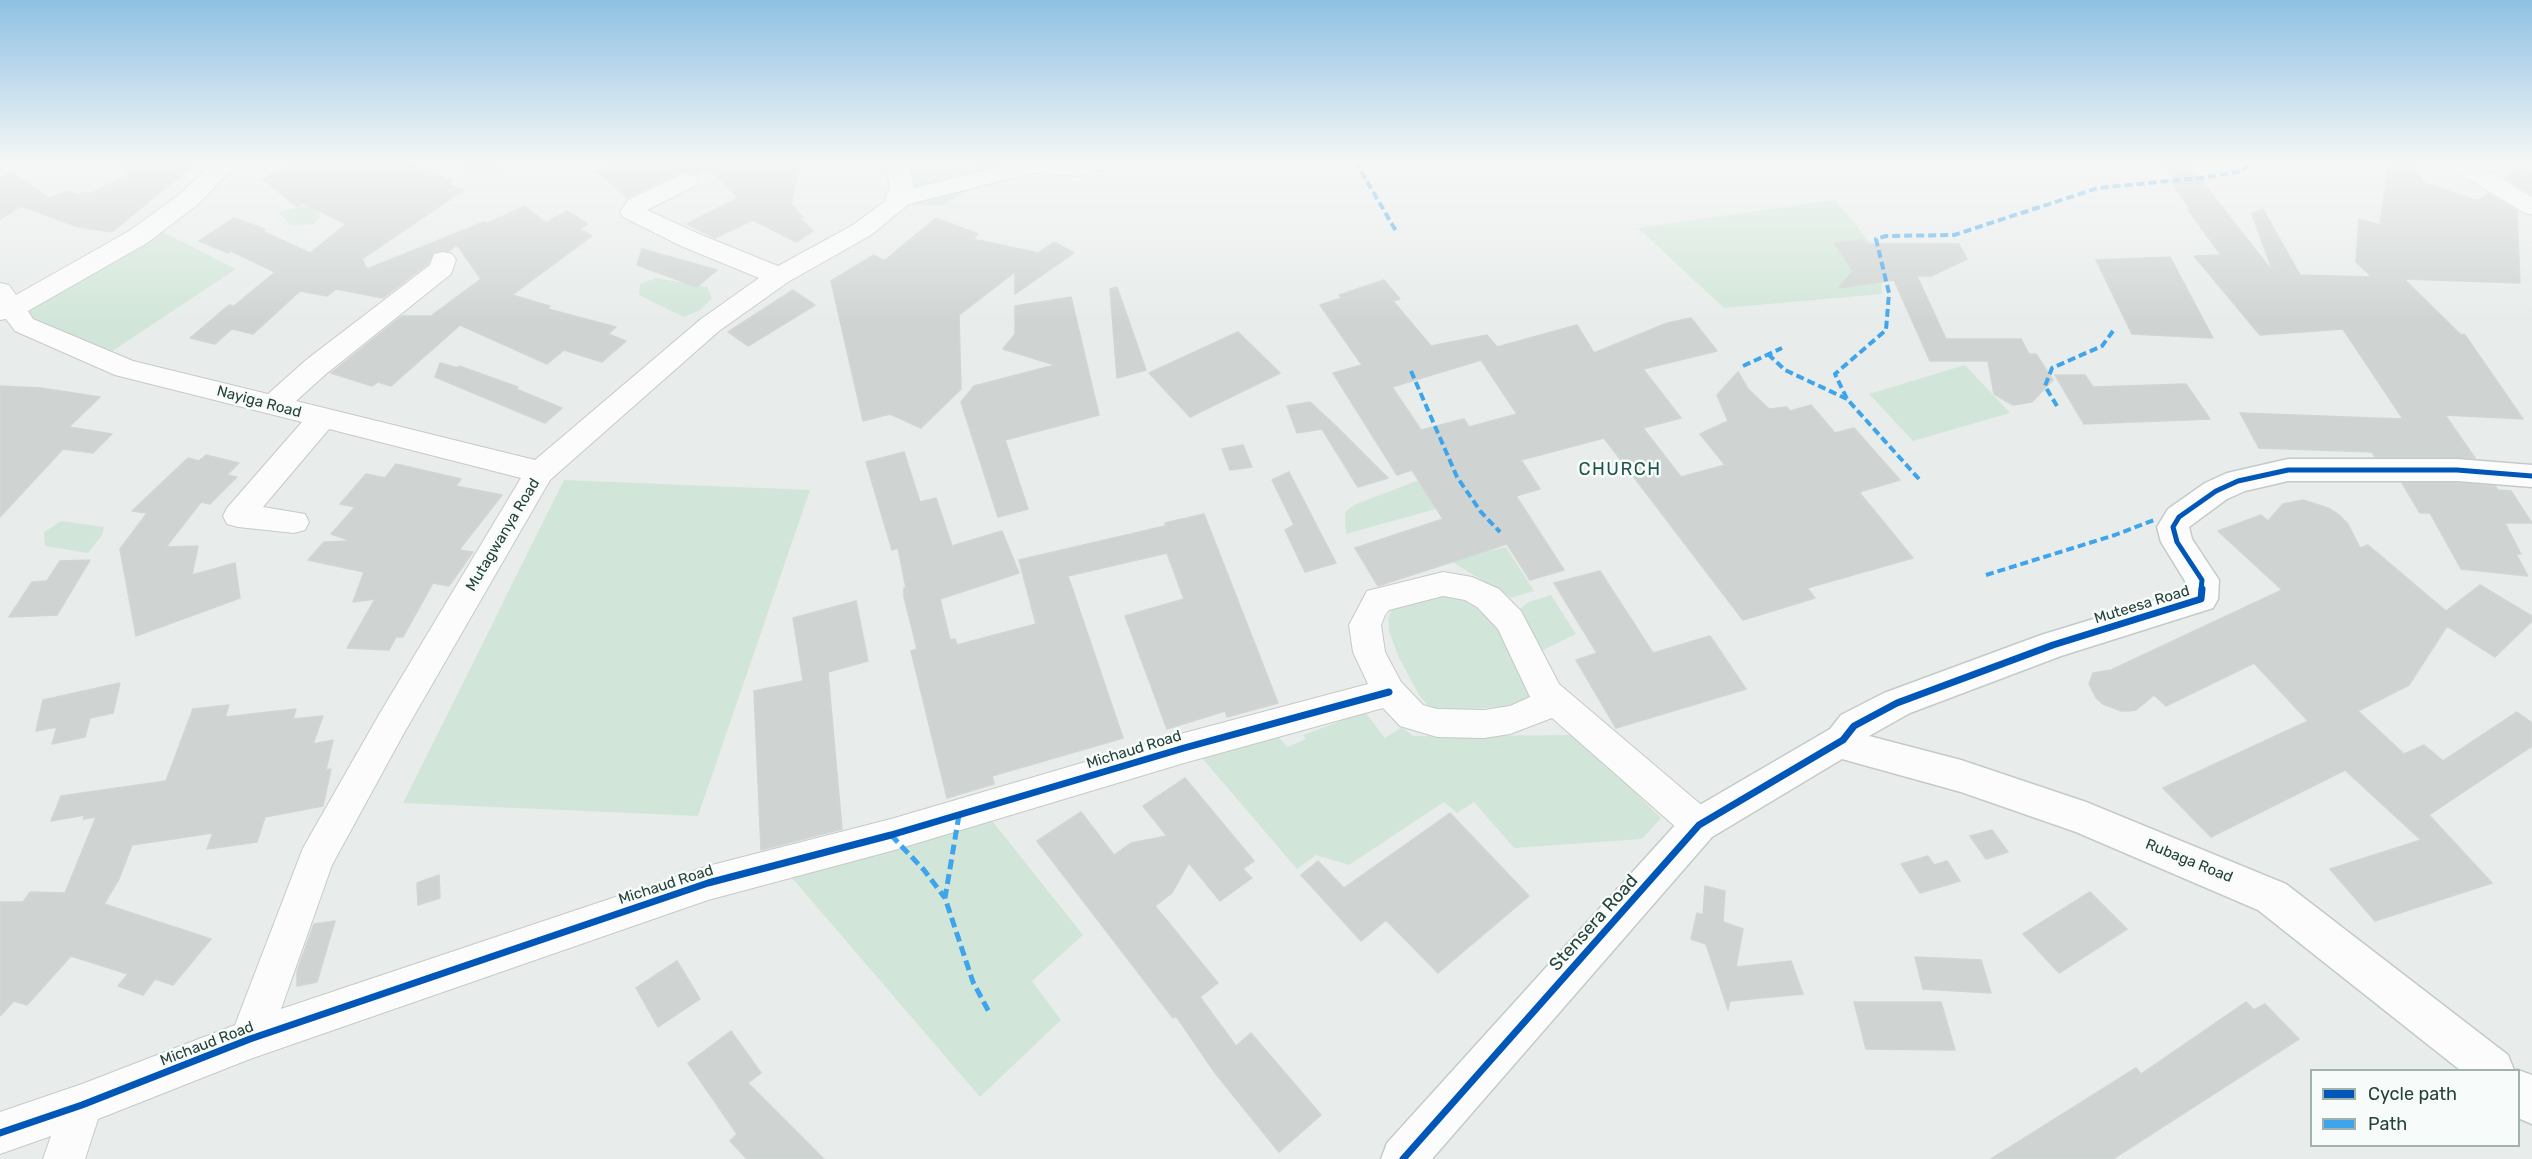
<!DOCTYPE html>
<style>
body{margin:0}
#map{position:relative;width:2532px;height:1159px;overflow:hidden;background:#e8edeb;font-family:Rubik,sans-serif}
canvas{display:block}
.legend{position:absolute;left:2310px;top:1069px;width:210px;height:78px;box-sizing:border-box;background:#f7fbf9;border:2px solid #a3b1ad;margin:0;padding:8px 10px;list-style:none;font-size:18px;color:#24423a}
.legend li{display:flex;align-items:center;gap:12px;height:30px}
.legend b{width:30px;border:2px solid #a3b1ad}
</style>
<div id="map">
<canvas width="2532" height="1159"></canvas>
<ul class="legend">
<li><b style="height:8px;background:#0057b8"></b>Cycle path</li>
<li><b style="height:8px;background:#3ea4ec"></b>Path</li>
</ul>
</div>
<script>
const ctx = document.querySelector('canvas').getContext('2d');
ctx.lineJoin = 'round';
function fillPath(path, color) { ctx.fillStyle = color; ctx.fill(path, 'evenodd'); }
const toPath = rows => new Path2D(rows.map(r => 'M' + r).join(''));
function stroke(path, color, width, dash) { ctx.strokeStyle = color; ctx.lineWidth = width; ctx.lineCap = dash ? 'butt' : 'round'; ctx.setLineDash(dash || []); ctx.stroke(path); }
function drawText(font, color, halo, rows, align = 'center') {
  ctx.font = font + ' Rubik,sans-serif'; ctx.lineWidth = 5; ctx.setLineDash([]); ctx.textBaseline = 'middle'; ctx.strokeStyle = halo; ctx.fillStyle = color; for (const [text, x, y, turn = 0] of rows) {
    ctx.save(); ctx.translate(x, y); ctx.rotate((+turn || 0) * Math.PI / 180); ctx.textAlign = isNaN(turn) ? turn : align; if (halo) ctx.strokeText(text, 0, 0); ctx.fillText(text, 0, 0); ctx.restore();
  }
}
const green = toPath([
 [455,161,503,161,503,162,501,172,486,178,468,176],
 [984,161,1012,163,1013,175,996,184,974,188,940,206,915,205,907,186,911,175,949,170],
 [1835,200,1872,245,1880,261,1882,294,1724,308,1638,228],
 [307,205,318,209,320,216,314,224,291,226,279,212],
 [159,230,236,269,102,358,24,319,25,308],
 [656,278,707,287,712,298,700,310,684,317,639,295,640,284],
 [1965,365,2010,413,1913,441,1869,394],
 [564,480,810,490,698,816,403,803],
 [1419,480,1436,509,1346,534,1345,512,1354,505],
 [61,521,104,527,102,535,88,553,45,546,44,532],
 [1506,547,1534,591,1511,598,1449,560],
 [1439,591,1481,601,1534,687,1527,699,1512,706,1440,711,1429,707,1419,695,1398,656,1389,631,1388,618,1394,606],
 [1551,595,1576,634,1537,653,1518,610,1529,602],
 [1365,712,1385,738,1402,727,1413,736,1576,735,1661,818,1642,839,1514,848,1474,802,1457,813,1444,802,1349,865,1316,855,1297,869,1202,758,1279,737,1287,747,1306,739,1303,735],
 [990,818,1083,935,1032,981,1061,1020,980,1097,792,878]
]);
const building = toPath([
 [113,161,199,161,112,232,78,227,21,206,0,219,0,178,12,172,49,198,68,191,79,195,84,192,90,194,130,174,113,161],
 [300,161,404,161,453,181,448,184,464,190,362,259,367,269,484,222,486,224,525,206,546,223,567,211,588,224,580,229,592,236,512,295,550,306,548,309,616,327,608,334,626,341,602,362,564,350,547,364,460,325,391,386,378,382,372,386,331,373,402,316,431,316,481,279,457,245,449,251,434,252,428,264,383,298,336,289,327,296,300,291,253,334,232,329,215,344,190,338,229,305,234,306,275,272,231,251,228,253,199,241,234,218,265,229,262,231,310,253,346,224,303,203,297,207,262,179,300,161],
 [619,161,801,161,791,204,803,217,800,218,813,231,796,242,753,220,715,238,687,224,738,198,708,168,696,174,686,172,676,174,627,198,597,171,619,161],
 [2160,161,2186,161,2273,272,2252,214,2263,209,2300,275,2372,277,2356,262,2359,219,2380,225,2389,161,2409,161,2425,183,2478,201,2487,193,2517,211,2520,283,2404,279,2460,334,2465,335,2523,419,2445,415,2475,458,2375,457,2372,452,2259,448,2240,413,2403,419,2343,329,2260,335,2194,256,2221,255,2188,210,2191,210,2172,183,2177,183,2160,161],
 [2518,167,2532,173,2532,194,2505,178,2518,167],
 [936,218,978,234,973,239,1038,253,1054,242,1074,253,1015,294,1015,272,959,315,961,389,921,428,890,414,863,421,831,281,874,255,884,261,936,218],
 [1862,240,1865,244,1959,244,1967,259,1931,276,1917,276,1946,339,2021,339,2029,354,2036,354,2053,380,2032,402,2013,405,1994,394,1988,361,1930,361,1894,280,1838,288,1853,271,1834,243,1862,240],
 [642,249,717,270,697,287,637,265,642,249],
 [2170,257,2213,338,2132,334,2096,260,2170,257],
 [1384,280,1400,299,1393,301,1431,346,1487,335,1497,347,1577,325,1594,353,1667,323,1691,318,1717,351,1643,369,1681,418,1643,428,1681,477,1725,465,1700,434,1728,421,1717,395,1738,372,1748,389,1769,409,1787,407,1790,411,1811,405,1835,433,1854,428,1900,480,1859,492,1913,558,1807,588,1815,598,1743,620,1604,438,1521,460,1540,489,1516,496,1564,570,1530,580,1507,544,1378,586,1355,548,1443,519,1412,470,1397,475,1333,373,1362,365,1320,305,1342,298,1339,295,1384,280],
 [1481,360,1517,414,1469,427,1464,419,1421,430,1392,387,1481,360],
 [1117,287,1146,370,1117,378,1110,289,1117,287],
 [793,290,815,305,748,346,728,332,793,290],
 [1071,297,1099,415,1005,440,1028,509,998,517,961,402,974,386,1055,365,1003,349,1015,334,1015,306,1071,297],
 [1238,332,1280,373,1190,417,1149,373,1238,332],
 [440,363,458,368,459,366,518,387,516,389,562,408,545,423,435,377,440,363],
 [2055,375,2085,375,2093,387,2186,384,2210,419,2084,424,2055,375],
 [0,386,41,388,100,397,69,427,112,434,93,453,63,449,0,517,0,386],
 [1310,402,1336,426,1388,478,1358,487,1322,429,1297,433,1287,406,1310,402],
 [1243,445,1252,467,1230,470,1222,449,1243,445],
 [904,452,920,502,936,498,952,546,1002,531,1019,573,940,599,950,640,955,639,957,645,1036,624,1019,560,1165,526,1165,523,1204,514,1278,703,1227,717,1225,711,1167,729,1125,616,1184,599,1167,553,1068,576,1123,738,992,776,994,784,947,798,911,651,917,649,904,597,904,588,906,588,898,548,892,550,866,462,904,452],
 [206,455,239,463,227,475,237,477,210,504,201,502,166,547,198,546,192,575,235,563,240,598,136,636,120,549,147,513,132,511,188,458,199,461,206,455],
 [396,464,461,479,456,486,502,495,459,550,473,552,449,586,433,583,403,637,396,637,389,650,347,648,375,599,353,602,364,572,308,560,324,542,351,541,331,534,355,507,340,504,366,474,385,478,396,464],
 [1289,472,1336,563,1305,572,1285,530,1294,525,1272,480,1289,472],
 [2402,483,2457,483,2495,486,2498,490,2511,491,2532,523,2505,523,2521,554,2516,554,2528,576,2461,569,2430,513,2420,513,2402,483],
 [2303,500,2328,508,2339,515,2348,524,2360,548,2368,545,2446,611,2480,585,2532,616,2532,621,2495,657,2447,626,2409,685,2358,711,2404,754,2424,745,2443,761,2517,712,2532,723,2532,746,2429,815,2492,883,2375,921,2330,869,2421,840,2345,770,2211,837,2163,788,2308,721,2254,663,2166,706,2154,695,2136,710,2129,711,2121,711,2103,704,2096,698,2089,684,2093,673,2111,670,2282,590,2218,531,2261,515,2268,521,2283,504,2303,500],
 [90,560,57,615,9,617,32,582,47,581,60,561,90,560],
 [1600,571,1653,653,1710,636,1746,689,1616,728,1576,660,1597,653,1554,583,1600,571],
 [856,601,868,661,828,672,842,829,761,850,754,691,803,681,793,618,856,601],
 [120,683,113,713,90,718,85,737,52,744,57,727,36,731,43,700,120,683],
 [229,705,225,717,296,709,293,719,323,716,313,744,333,740,326,770,331,769,323,806,265,817,257,842,207,849,213,833,132,845,119,879,104,904,211,939,173,985,155,979,143,995,118,986,128,974,71,956,27,1005,14,1001,0,1016,0,902,23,902,30,892,65,893,96,817,83,819,85,815,51,821,61,796,166,781,193,709,229,705],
 [1185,778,1254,861,1243,869,1252,878,1220,901,1189,863,1172,893,1155,906,1218,983,1200,997,1236,1046,1251,1033,1321,1115,1279,1152,1215,1073,1176,1016,1173,1018,1037,841,1081,812,1114,855,1131,843,1167,836,1143,806,1185,778],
 [1450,813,1529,896,1438,973,1386,920,1361,941,1301,875,1318,861,1344,888,1450,813],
 [1992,830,2008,852,1986,859,1970,836,1992,830],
 [1928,856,1934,865,1947,861,1960,881,1920,893,1901,864,1928,856],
 [439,875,440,898,418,905,417,883,439,875],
 [1705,886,1725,891,1723,922,1743,929,1736,967,1791,961,1803,994,1730,1001,1728,1010,1706,944,1691,939,1697,913,1703,915,1705,886],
 [2090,892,2127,929,2059,973,2023,934,2090,892],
 [335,921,317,982,297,986,297,971,314,924,335,921],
 [1915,957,1981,960,1991,993,1923,989,1915,957],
 [677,961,700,999,658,1027,636,988,677,961],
 [1854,1002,1941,1002,1955,1050,1866,1049,1854,1002],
 [2246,1002,2254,1010,2265,1004,2299,1039,2113,1159,1991,1159,2136,1068,2141,1074,2246,1002],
 [731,1031,761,1073,748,1083,824,1159,747,1159,730,1141,737,1134,688,1063,731,1031]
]);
const street = toPath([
 [214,161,240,161,197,205,147,243,28,311,33,319,133,361,268,394,306,360,430,265,434,254,443,252,452,254,456,260,451,274,326,374,296,401,535,460,701,319,759,278,681,246,623,217,620,212,628,200,677,176,686,174,695,176,698,181,695,186,647,210,699,234,778,266,853,225,884,202,890,187,884,161,908,161,914,188,1023,161,1118,161,1114,166,1078,176,1032,173,909,204,871,235,788,282,719,331,550,480,404,733,332,865,281,1009,708,866,891,819,1184,733,1368,684,1353,652,1349,625,1367,591,1443,572,1472,577,1499,589,1521,611,1559,684,1712,814,1717,825,1712,836,1699,841,1686,836,1552,718,1510,734,1484,738,1437,737,1400,726,1383,708,1184,763,891,851,708,900,250,1059,98,1119,85,1159,43,1159,51,1136,0,1154,0,1112,82,1084,235,1025,303,848,380,713,521,478,329,429,263,507,305,514,309,522,305,530,294,533,238,527,227,524,223,516,227,508,302,422,115,375,15,331,6,319,0,320,0,283,9,285,16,295,129,231,179,195,214,161],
 [1443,596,1465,600,1477,607,1498,629,1530,697,1510,706,1484,710,1437,709,1423,705,1401,682,1385,652,1381,625,1385,615,1389,610,1443,596],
 [2443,161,2472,161,2532,197,2532,215,2523,212,2447,166,2443,161]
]);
const secondary = toPath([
 [2288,459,2457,459,2532,465,2532,487,2457,481,2288,481,2245,491,2227,499,2189,527,2192,539,2219,580,2218,599,2213,608,2061,656,1910,713,1869,736,1961,760,2086,802,2286,884,2508,1055,2514,1070,2460,1070,2258,910,2076,832,1961,792,1842,759,1712,837,1432,1159,1381,1159,1387,1143,1686,813,1830,729,1841,715,1884,693,2041,635,2185,591,2185,581,2161,542,2157,527,2168,509,2205,483,2227,473,2288,459],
 [2516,1070,2518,1070,2532,1075,2532,1124,2518,1118,2518,1070,2516,1070]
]);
const quietFar1 = toPath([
 [1355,161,1396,231],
 [1768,354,1785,370,1847,399],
 [1743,366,1782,348],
 [1411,371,1457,477,1481,512,1500,532],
 [2057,406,2045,386,2052,368,2102,346,2113,331],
 [1919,479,1847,399,1835,374,1886,330,1889,293,1876,239,1886,236,1954,235,2098,188,2200,178,2238,172,2248,166],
 [1986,575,2115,535,2154,520]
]);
const quiet = toPath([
 [959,815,945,898,973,982,989,1012],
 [891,835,924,870,945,898]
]);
const cyclewayFar1 = toPath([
 [2201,590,2202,580,2177,542,2173,527,2179,517,2216,491,2238,481,2288,470,2457,470,2532,476]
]);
const cycleway = toPath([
 [0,1133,82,1105,250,1039,708,883,891,835,1184,748,1389,692],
 [1403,1159,1699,825,1843,740,1854,726,1897,703,2053,645,2201,599,2202,589]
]);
const streetNames = [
 ["Nayiga Road",259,402,15],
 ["Mutagwanya Road",503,535,-59],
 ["Muteesa Road",2142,605,-17],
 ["Michaud Road",1134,750,-17],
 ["Rubaga Road",2189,861,22],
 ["Michaud Road",666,885,-18],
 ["Michaud Road",207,1044,-21]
];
const quarterNames = [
 ["CHURCH",1620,470]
];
const nearStreetnames = [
 ["Stensera Road",1594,923,-48]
];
fillPath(green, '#d1e6d8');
fillPath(building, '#cfd4d2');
stroke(building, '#d1d6d4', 1.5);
stroke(street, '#c5cac8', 2);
stroke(secondary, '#c3cbc8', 3);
fillPath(street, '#fcfcfc');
fillPath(secondary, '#fcfcfc');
stroke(quietFar1, '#3ea4ec', 4, [8, 4]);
stroke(quiet, '#3ea4ec', 5, [10, 5]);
stroke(cyclewayFar1, '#0057b8', 5);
stroke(cycleway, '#0057b8', 7);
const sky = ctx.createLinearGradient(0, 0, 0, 323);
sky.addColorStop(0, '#8fc1e3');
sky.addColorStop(0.5, '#f5f7f6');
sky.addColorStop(1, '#f5f7f600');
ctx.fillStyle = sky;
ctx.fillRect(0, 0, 2532, 323);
drawText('15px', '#24423a', '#f7fbf9', streetNames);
ctx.letterSpacing = '1.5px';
drawText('18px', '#1f5548', '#f7fbf9', quarterNames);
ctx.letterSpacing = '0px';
drawText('18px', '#24423a', '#f7fbf9', nearStreetnames);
</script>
